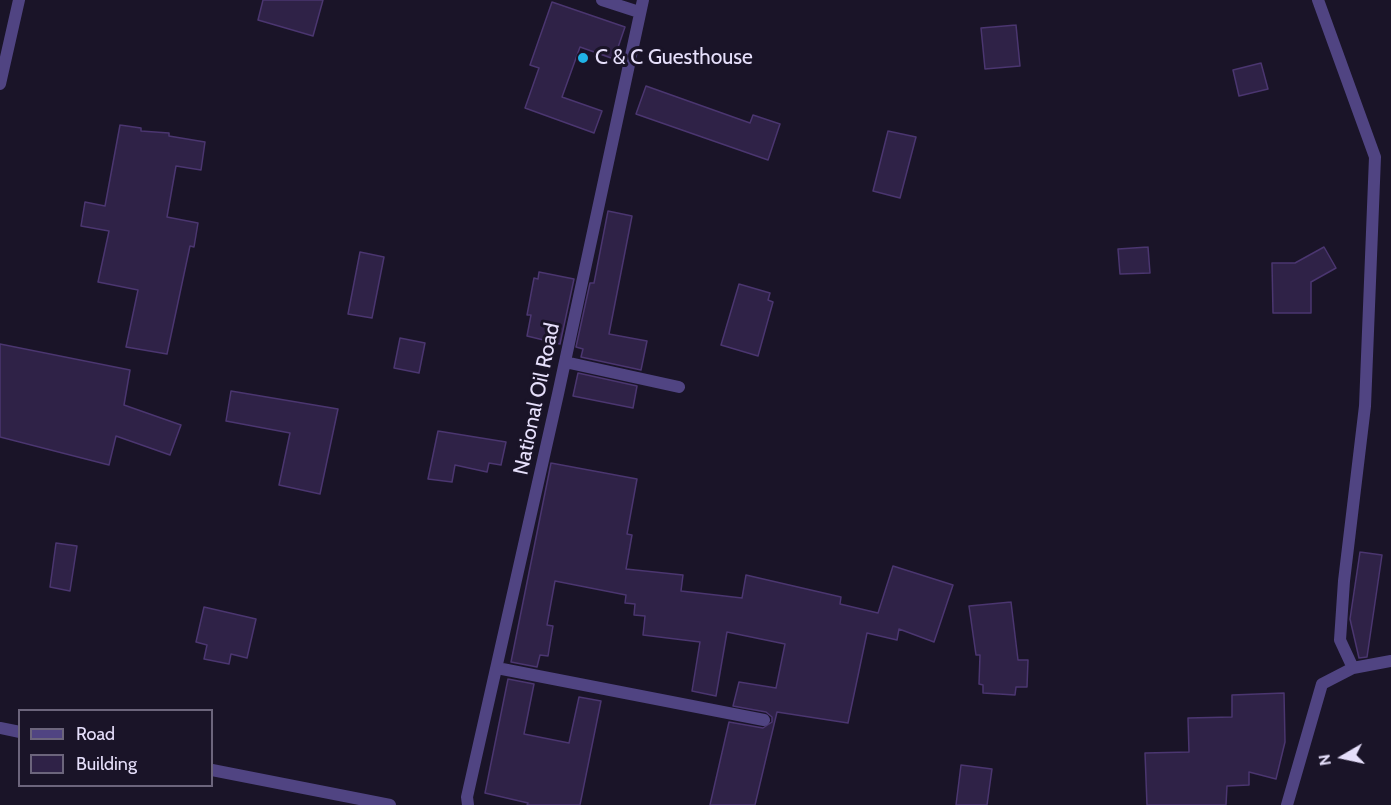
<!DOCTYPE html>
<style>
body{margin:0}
#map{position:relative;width:1391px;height:805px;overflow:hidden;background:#1a1428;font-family:Cabin,sans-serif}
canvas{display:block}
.legend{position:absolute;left:18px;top:709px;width:195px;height:78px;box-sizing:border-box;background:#1a1428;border:2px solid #6c657c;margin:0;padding:8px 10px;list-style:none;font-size:18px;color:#e6dffb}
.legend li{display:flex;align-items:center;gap:12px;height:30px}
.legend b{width:30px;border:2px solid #6c657c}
.north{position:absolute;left:1313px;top:727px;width:60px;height:60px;-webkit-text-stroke:4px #1a1428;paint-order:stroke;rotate:261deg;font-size:16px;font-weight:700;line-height:24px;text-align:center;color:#e6dffb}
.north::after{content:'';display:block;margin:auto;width:21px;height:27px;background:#e6dffb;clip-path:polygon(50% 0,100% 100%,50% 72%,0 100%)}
</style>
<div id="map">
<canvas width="1391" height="805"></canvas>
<ul class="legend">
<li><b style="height:8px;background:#504482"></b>Road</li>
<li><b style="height:16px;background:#2f2247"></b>Building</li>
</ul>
<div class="north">N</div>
</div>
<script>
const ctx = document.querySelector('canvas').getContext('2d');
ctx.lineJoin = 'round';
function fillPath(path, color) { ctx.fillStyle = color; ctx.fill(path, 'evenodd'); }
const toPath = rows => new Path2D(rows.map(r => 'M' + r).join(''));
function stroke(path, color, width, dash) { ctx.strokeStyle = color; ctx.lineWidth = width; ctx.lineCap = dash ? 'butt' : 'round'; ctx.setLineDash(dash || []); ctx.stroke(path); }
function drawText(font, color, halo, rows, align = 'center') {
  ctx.font = font + ' Cabin,sans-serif'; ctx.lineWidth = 6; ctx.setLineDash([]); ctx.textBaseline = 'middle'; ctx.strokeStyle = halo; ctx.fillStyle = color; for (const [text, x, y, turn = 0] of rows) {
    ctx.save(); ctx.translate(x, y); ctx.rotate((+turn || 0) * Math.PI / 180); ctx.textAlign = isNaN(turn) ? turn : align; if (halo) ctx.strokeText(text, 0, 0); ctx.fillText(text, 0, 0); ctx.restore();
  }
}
const building = toPath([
 [263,0,323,0,313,36,258,20,263,0],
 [552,2,625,27,614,59,580,47,562,97,602,111,594,133,525,108,539,68,530,65,552,2],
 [1016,25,1020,66,985,69,981,28,1016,25],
 [1261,63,1268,89,1239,96,1233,70,1261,63],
 [646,86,750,123,753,115,780,124,768,160,636,114,646,86],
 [120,125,141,128,141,131,169,133,169,136,205,142,201,170,176,166,167,217,198,223,194,247,190,246,167,354,126,347,138,290,98,282,109,231,81,226,85,202,105,206,120,125],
 [888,131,916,137,900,198,873,191,888,131],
 [608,211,632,216,609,334,647,341,641,370,581,357,583,349,576,347,590,283,594,283,608,211],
 [1148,247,1150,273,1120,274,1118,249,1148,247],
 [1324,247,1336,268,1311,282,1311,313,1273,313,1272,263,1295,263,1324,247],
 [360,252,384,257,372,318,348,314,360,252],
 [539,272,574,279,560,344,527,336,531,315,527,315,534,278,538,279,539,272],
 [739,284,770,293,768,300,773,302,758,356,721,345,739,284],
 [400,338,425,343,419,373,394,368,400,338],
 [0,344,130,370,124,405,181,425,170,455,116,436,109,465,0,437,0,344],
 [578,373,637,386,633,408,573,396,578,373],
 [231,391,338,409,320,494,279,485,290,433,226,421,231,391],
 [438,431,506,442,501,465,489,463,487,472,455,465,452,482,428,479,438,431],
 [551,463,637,479,627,534,632,535,626,569,683,575,681,591,742,598,746,575,841,597,840,604,878,613,893,566,953,585,934,642,899,629,897,640,867,633,848,723,777,712,755,805,710,805,729,722,763,728,772,722,772,717,766,712,733,706,739,682,776,688,785,644,727,632,716,696,692,691,700,642,643,635,645,616,634,615,635,604,625,603,626,595,555,581,547,625,553,626,548,656,540,655,537,667,511,662,551,463],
 [56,543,77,546,70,591,50,587,56,543],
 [1360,552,1382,555,1367,657,1359,658,1350,619,1360,552],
 [1011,602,1018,660,1028,660,1027,687,1016,687,1015,695,983,693,983,685,979,684,980,655,976,655,969,606,1011,602],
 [204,607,256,619,247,658,231,654,229,664,204,659,207,645,196,642,204,607],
 [508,679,534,684,524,734,569,743,579,697,601,701,580,805,527,805,528,803,485,793,508,679],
 [1284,693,1285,742,1276,779,1249,772,1249,785,1227,786,1226,805,1147,805,1145,753,1189,752,1188,718,1232,717,1232,695,1284,693],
 [961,765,992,769,987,805,956,805,961,765]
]);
const minor = toPath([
 [602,0,639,12],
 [0,84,19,0],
 [565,362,679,387],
 [497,668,764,720],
 [1353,668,1391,661],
 [0,728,20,732],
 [212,770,390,805],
 [468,805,467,797,558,394,643,0],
 [1287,805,1322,684,1353,668,1340,640,1344,581,1365,406,1375,157,1318,0]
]);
const markers = [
 [583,58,6,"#20b3e6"]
];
const poiNames = [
 ["C & C Guesthouse",595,58]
];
const streetNames = [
 ["National Oil Road",537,399,-78]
];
fillPath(building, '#2f2247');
stroke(building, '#4b3670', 1.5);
stroke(minor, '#504482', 12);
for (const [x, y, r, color] of markers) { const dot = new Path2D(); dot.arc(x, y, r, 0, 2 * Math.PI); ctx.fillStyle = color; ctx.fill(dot); stroke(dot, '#1a1428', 2); }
drawText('21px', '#e6dffb', '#1a1428', poiNames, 'left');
drawText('21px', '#e6dffb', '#1a1428', streetNames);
</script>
